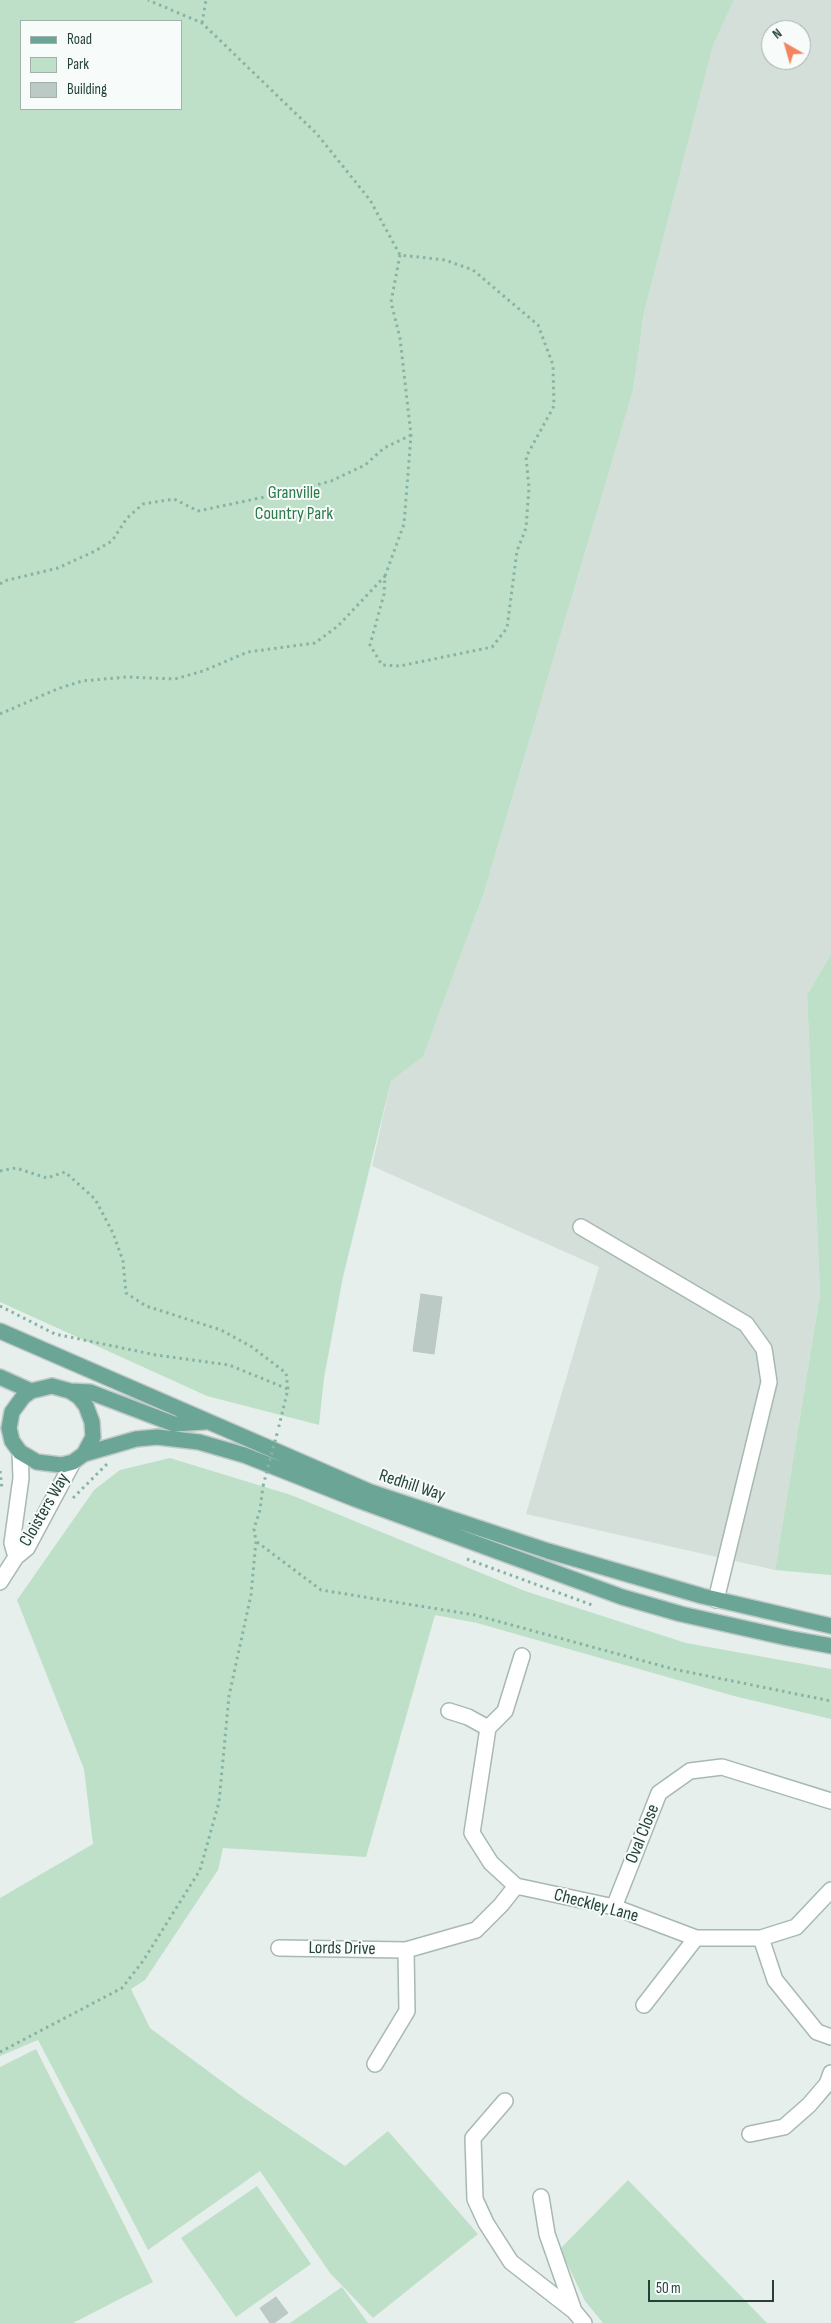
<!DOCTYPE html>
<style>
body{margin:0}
#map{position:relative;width:831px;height:2323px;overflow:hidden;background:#e6efeb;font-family:"Sofia Sans Condensed",sans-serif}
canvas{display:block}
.legend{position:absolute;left:20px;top:20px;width:162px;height:90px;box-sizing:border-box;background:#f7fbf9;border:1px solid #a3b1ad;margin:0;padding:6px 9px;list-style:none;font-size:15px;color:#24423a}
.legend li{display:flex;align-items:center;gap:10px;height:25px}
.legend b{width:25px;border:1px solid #a3b1ad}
.north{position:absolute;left:761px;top:20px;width:50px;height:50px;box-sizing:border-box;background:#f7fbf9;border:1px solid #a3b1ad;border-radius:50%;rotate:322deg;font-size:14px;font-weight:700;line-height:20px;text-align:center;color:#24423a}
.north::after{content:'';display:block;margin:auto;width:18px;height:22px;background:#f4845f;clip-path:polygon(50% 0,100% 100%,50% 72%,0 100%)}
.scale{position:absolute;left:648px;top:2280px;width:126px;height:22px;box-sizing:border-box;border:2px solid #24423a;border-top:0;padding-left:6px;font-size:15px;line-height:18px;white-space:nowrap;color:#24423a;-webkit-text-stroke:4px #f7fbf9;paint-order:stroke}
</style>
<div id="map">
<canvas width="831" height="2323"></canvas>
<ul class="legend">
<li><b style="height:6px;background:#6aa596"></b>Road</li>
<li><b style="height:14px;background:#bfe0c8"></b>Park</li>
<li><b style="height:14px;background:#bbcac4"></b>Building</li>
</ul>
<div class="north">N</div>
<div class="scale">50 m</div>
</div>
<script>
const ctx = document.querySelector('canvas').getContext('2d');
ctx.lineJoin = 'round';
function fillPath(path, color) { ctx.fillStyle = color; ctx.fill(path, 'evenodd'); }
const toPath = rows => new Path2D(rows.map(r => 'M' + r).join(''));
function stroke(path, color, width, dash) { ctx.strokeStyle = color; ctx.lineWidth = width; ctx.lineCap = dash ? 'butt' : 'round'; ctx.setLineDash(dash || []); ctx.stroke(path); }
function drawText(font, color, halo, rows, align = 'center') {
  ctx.font = font + ' "Sofia Sans Condensed",sans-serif'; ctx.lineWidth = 4; ctx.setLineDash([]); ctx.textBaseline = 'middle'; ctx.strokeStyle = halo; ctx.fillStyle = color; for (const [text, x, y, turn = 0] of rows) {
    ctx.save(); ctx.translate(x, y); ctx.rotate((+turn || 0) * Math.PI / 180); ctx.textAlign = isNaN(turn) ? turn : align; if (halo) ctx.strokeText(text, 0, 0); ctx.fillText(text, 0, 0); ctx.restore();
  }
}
const built = toPath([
 [734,0,831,0,831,954,807,995,820,1294,775,1570,526,1514,599,1267,372,1166,391,1081,423,1057,484,893,633,391,644,313,713,46],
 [771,30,801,30,801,60,771,60]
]);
const green = toPath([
 [0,0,734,0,713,46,644,313,633,391,484,893,423,1057,391,1081,343,1277,324,1378,319,1425,207,1396,0,1302],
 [181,21,181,109,21,109,21,21],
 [831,954,831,1575,775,1570,820,1294,807,995],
 [170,1458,291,1495,525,1591,686,1643,831,1669,831,1719,734,1696,477,1623,435,1615,366,1857,223,1848,218,1870,145,1980,131,1989,150,2028,243,2097,345,2166,388,2131,478,2234,373,2318,330,2273,260,2171,148,2250,38,2040,0,2056,0,1898,93,1844,84,1769,17,1600,94,1490,120,1470],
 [36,2049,153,2282,73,2323,0,2323,0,2067],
 [628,2180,767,2323,603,2323,585,2301,560,2249],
 [257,2186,311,2264,236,2317,181,2238],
 [342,2287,368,2323,290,2323]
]);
const building = toPath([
 [421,1294,442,1297,434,1354,413,1351,421,1294],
 [276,2297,288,2313,274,2323,270,2323,260,2308,276,2297]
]);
const path = toPath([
 [202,23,206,0],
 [385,576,404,524,411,435,400,338,391,302,400,255],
 [0,584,4,581,58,568,95,551,112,541,127,518,143,504,174,499,198,511,298,490,331,481,365,465,384,448,411,435],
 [0,714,57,689,82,681,127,677,175,679,203,671,248,652,315,643,338,626,385,576,384,594,370,645,382,665,400,666,492,647,507,628,517,551,526,528,529,488,526,457,554,406,553,365,538,325,473,270,445,260,400,255,370,200,317,134,202,23,148,0],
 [0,1171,16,1168,47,1178,65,1172,95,1199,113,1233,123,1261,126,1293,146,1306,221,1330,252,1347,286,1373,288,1389,278,1430],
 [0,1306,55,1334,156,1355,229,1365,288,1389],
 [0,1471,2,1489],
 [73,1498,107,1464],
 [257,1542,321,1590,475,1615,673,1669,831,1701],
 [467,1559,592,1605],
 [0,2052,122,1988,143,1961,200,1870,219,1802,229,1696,251,1595,256,1541,254,1529,260,1510,263,1486]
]);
const minor = toPath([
 [581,1227,746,1324,764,1349,769,1382,716,1600],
 [16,1557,12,1543,21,1478,20,1452],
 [0,1582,16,1557,27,1548,73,1462],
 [449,1711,468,1717,488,1728,505,1711,522,1656],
 [488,1728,472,1833,491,1863,516,1886,614,1907,696,1938,761,1938,796,1927,831,1890],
 [614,1907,659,1793,690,1771,722,1767,831,1801],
 [761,1938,775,1980,817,2032,831,2037],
 [279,1948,406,1950,407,2011,375,2064],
 [406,1950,476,1930,501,1905,516,1886],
 [644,2005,696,1938],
 [505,2101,473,2138,475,2199,486,2223,511,2262,574,2311,584,2323],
 [750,2134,784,2127,809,2105,827,2084,831,2073],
 [541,2197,547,2234,574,2311]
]);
const major = toPath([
 [0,1331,368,1491,548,1551,702,1596,831,1626],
 [0,1377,31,1391],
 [52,1386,70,1391,79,1397,86,1406,92,1422,93,1437,84,1454,73,1462,62,1465,37,1462,20,1452,12,1441,9,1428,12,1412,23,1397,31,1391,52,1386],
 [70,1391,90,1392,174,1424,205,1422],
 [84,1454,136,1439,157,1437,199,1442,244,1455,355,1499,622,1597,681,1614,788,1638,831,1646]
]);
const pathBridge = toPath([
 [263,1486,278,1430]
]);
const parkNames = [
 ["Granville",294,493],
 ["Country Park",294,514]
];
const streetNames = [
 ["Redhill Way",412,1486,18],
 ["Cloisters Way",45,1510,-60],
 ["Oval Close",643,1834,-68],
 ["Checkley Lane",596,1906,15],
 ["Lords Drive",342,1949,1]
];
fillPath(built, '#d4dfda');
fillPath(green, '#bfe0c8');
fillPath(building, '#bbcac4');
stroke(building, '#b8c9c2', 1);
stroke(minor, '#a8b8b2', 18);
stroke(major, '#c2cac8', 18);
stroke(path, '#86b3a5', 3, [2.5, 4]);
stroke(minor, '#fff', 15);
stroke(major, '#6aa596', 15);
stroke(pathBridge, '#86b3a5', 3, [2.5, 4]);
drawText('18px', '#2d7a4b', '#f7fbf9', parkNames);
drawText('18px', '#24423a', '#f7fbf9', streetNames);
</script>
